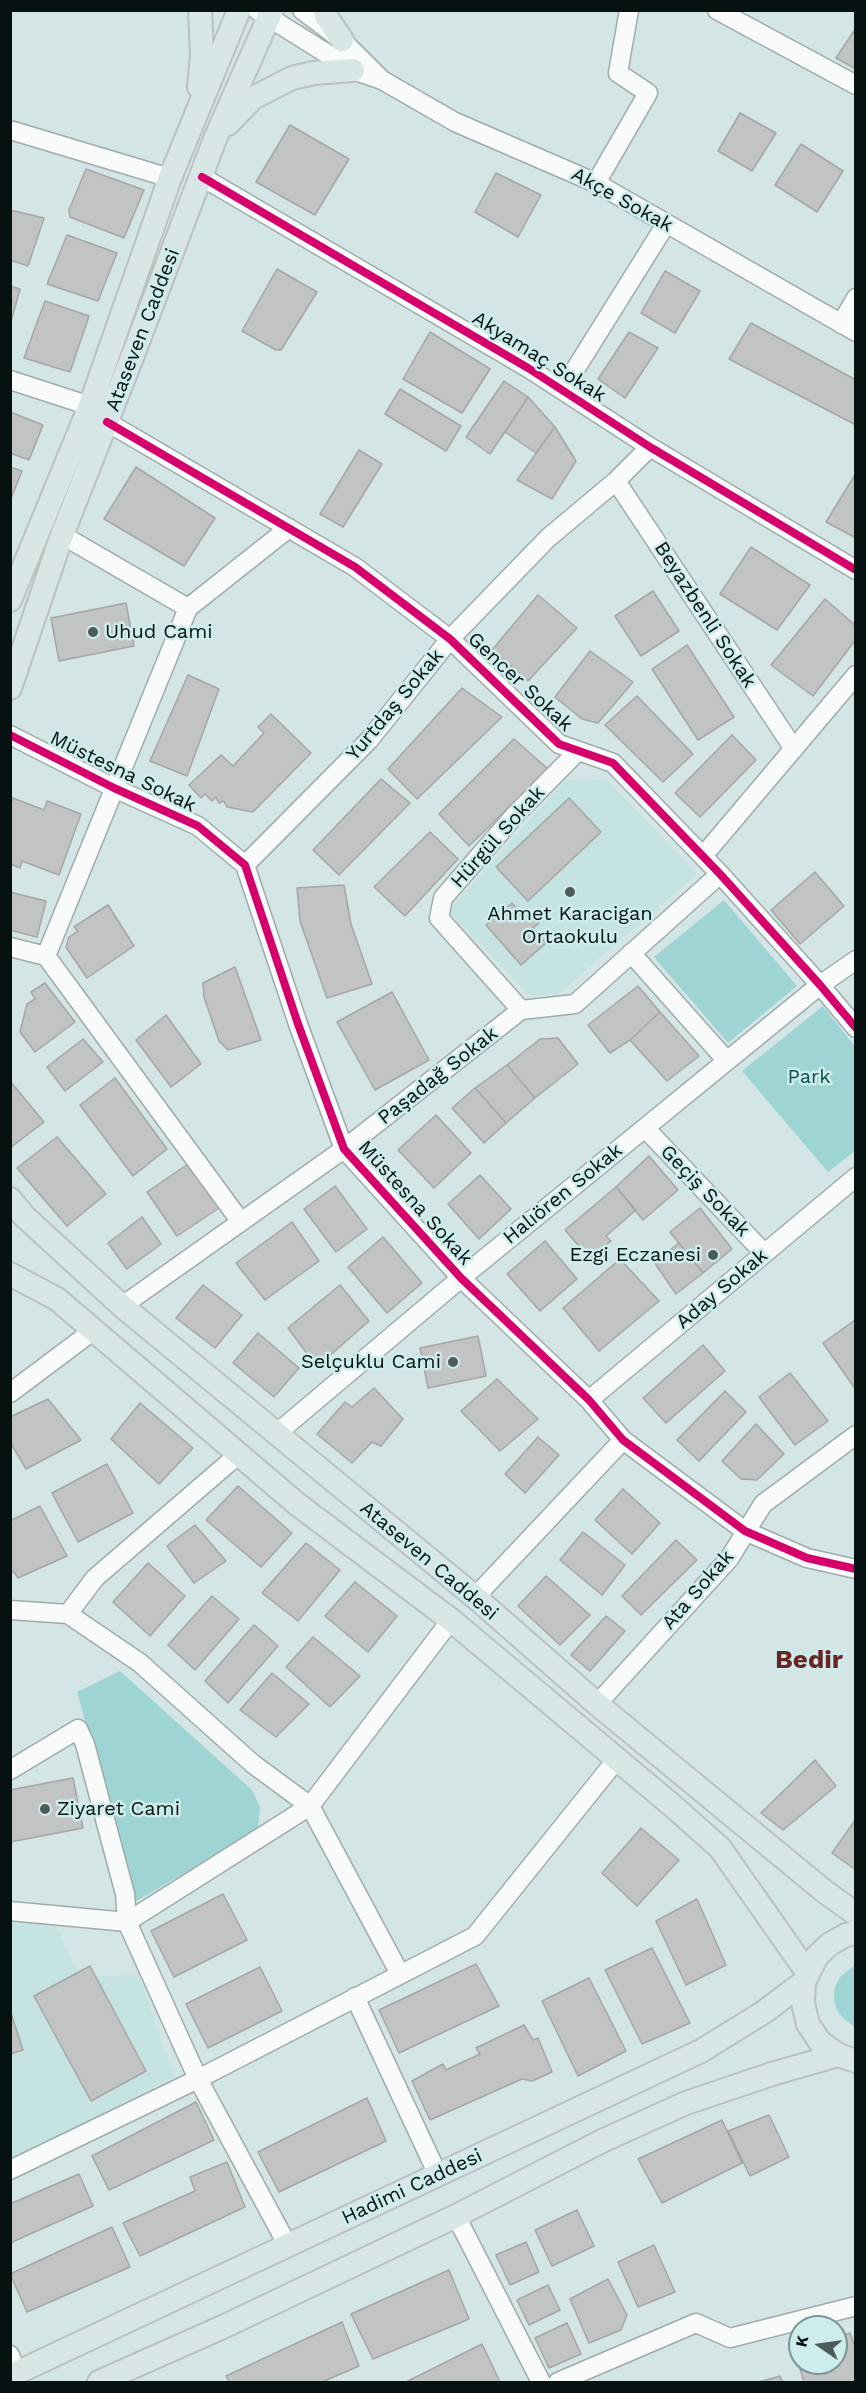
<!DOCTYPE html>
<meta charset="utf-8">
<style>
body{margin:0}
#map{position:relative;width:866px;height:2393px;overflow:hidden;background:#d4e5e5;font-family:"Work Sans",sans-serif}
canvas{display:block}
.frame{position:absolute;inset:0;border:12px solid #061111;pointer-events:none}
.north{position:absolute;left:788px;top:2315px;width:60px;height:60px;box-sizing:border-box;background:#ccedec;border:2px solid #7d9594;border-radius:50%;rotate:283deg;font-size:16px;font-weight:700;line-height:24px;text-align:center;color:#061111}
.north::after{content:'';display:block;margin:auto;width:21px;height:27px;background:#4e5b5b;clip-path:polygon(50% 0,100% 100%,50% 72%,0 100%)}
</style>
<div id="map">
<canvas width="866" height="2393"></canvas>
<div class="frame"></div>
<div class="north">K</div>
</div>
<script>
const ctx = document.querySelector('canvas').getContext('2d');
ctx.lineJoin = 'round';
function fillPath(path, color) { ctx.fillStyle = color; ctx.fill(path, 'evenodd'); }
const toPath = rows => new Path2D(rows.map(r => 'M' + r).join(''));
function stroke(path, color, width, dash) { ctx.strokeStyle = color; ctx.lineWidth = width; ctx.lineCap = dash ? 'butt' : 'round'; ctx.setLineDash(dash || []); ctx.stroke(path); }
function drawText(font, color, halo, rows, align = 'center') {
  ctx.font = font + ' "Work Sans",sans-serif'; ctx.lineWidth = 5; ctx.setLineDash([]); ctx.textBaseline = 'middle'; ctx.strokeStyle = halo; ctx.fillStyle = color; for (const [text, x, y, turn = 0] of rows) {
    ctx.save(); ctx.translate(x, y); ctx.rotate((+turn || 0) * Math.PI / 180); ctx.textAlign = isNaN(turn) ? turn : align; if (halo) ctx.strokeText(text, 0, 0); ctx.fillText(text, 0, 0); ctx.restore();
  }
}
const built = toPath([
 [606,779,697,874,558,994,531,996,448,911,565,781],
 [11,1921,54,1922,80,1977,139,1975,174,2077,11,2161]
]);
const green = toPath([
 [724,900,797,986,728,1043,654,957],
 [823,1006,856,1048,855,1151,828,1172,742,1071],
 [120,1671,252,1790,260,1807,258,1830,135,1902,77,1692],
 [855,1965,855,2027,842,2017,836,2008,834,1998,835,1987,840,1977]
]);
const building = toPath([
 [856,28,856,69,836,58,856,28],
 [740,113,776,133,752,171,718,151,740,113],
 [290,125,349,159,315,215,256,182,290,125],
 [801,144,843,171,817,212,775,185,801,144],
 [86,169,144,190,124,238,70,217,69,210,86,169],
 [496,173,541,195,518,237,475,212,496,173],
 [10,210,44,218,28,266,10,260,10,210],
 [67,235,117,253,98,301,47,284,67,235],
 [277,269,317,292,281,350,276,350,242,331,277,269],
 [665,271,700,291,675,333,641,313,665,271],
 [10,286,20,289,10,325,10,286],
 [45,301,89,316,70,372,24,358,45,301],
 [751,323,856,380,856,425,729,359,751,323],
 [430,332,490,369,462,413,403,379,430,332],
 [629,332,658,348,625,398,598,379,629,332],
 [504,381,528,397,490,454,466,437,504,381],
 [400,389,461,426,446,451,385,414,400,389],
 [528,397,555,427,536,453,505,432,528,397],
 [10,412,43,425,29,460,10,453,10,412],
 [555,427,576,461,552,499,517,480,555,427],
 [359,450,382,464,343,527,320,514,359,450],
 [10,467,22,471,10,501,10,467],
 [136,467,215,518,184,566,104,519,136,467],
 [856,473,856,538,826,522,856,473],
 [751,547,810,585,777,630,720,594,751,547],
 [653,591,679,631,641,656,615,616,653,591],
 [538,595,577,628,528,681,492,650,538,595],
 [825,599,856,626,856,639,813,696,771,665,825,599],
 [126,603,134,646,59,661,51,618,126,603],
 [687,645,734,717,698,740,652,669,687,645],
 [590,651,633,682,598,723,582,719,555,697,590,651],
 [188,675,219,689,187,776,150,761,188,675],
 [462,688,502,717,417,799,388,769,462,688],
 [637,696,693,754,663,782,605,725,637,696],
 [271,714,311,753,253,812,227,807,224,801,219,803,216,797,212,801,205,794,201,798,189,785,221,755,233,766,264,733,258,727,271,714],
 [732,735,756,760,700,817,675,793,732,735],
 [514,739,548,769,469,846,439,814,514,739],
 [381,779,410,803,339,875,313,850,381,779],
 [13,798,44,810,47,801,81,814,59,875,22,861,20,868,10,864,10,806,13,798],
 [569,798,601,832,528,901,496,867,569,798],
 [430,832,458,859,405,916,374,887,430,832],
 [815,872,844,906,800,944,771,910,815,872],
 [344,885,351,924,372,984,327,998,300,921,297,888,344,885],
 [10,892,46,901,37,937,10,930,10,892],
 [512,903,525,918,531,913,539,923,533,928,546,943,521,965,486,925,512,903],
 [108,905,134,946,87,978,66,947,69,937,78,931,74,927,108,905],
 [235,967,261,1040,228,1050,219,1041,204,997,203,983,235,967],
 [45,983,75,1022,35,1052,20,1032,27,1004,35,999,31,992,45,983],
 [638,986,660,1012,630,1040,610,1053,588,1025,638,986],
 [392,992,429,1060,375,1090,337,1022,392,992],
 [660,1012,699,1056,667,1081,630,1040,660,1012],
 [166,1015,201,1064,171,1087,136,1040,166,1015],
 [558,1038,578,1064,535,1098,507,1065,540,1039,558,1038],
 [83,1039,103,1062,65,1091,47,1067,83,1039],
 [507,1065,535,1098,506,1123,475,1088,507,1065],
 [115,1078,167,1149,133,1176,80,1105,115,1078],
 [10,1081,44,1122,10,1148,10,1081],
 [475,1088,506,1123,484,1143,452,1108,475,1088],
 [436,1115,471,1153,434,1188,398,1150,436,1115],
 [57,1137,106,1194,67,1226,17,1168,57,1137],
 [649,1156,678,1190,643,1220,616,1187,649,1156],
 [188,1164,219,1208,177,1236,147,1192,188,1164],
 [480,1175,511,1209,479,1239,448,1204,480,1175],
 [335,1186,367,1229,336,1252,304,1209,335,1186],
 [616,1187,636,1210,606,1236,611,1241,590,1259,565,1230,616,1187],
 [700,1208,732,1249,703,1273,670,1232,700,1208],
 [142,1217,161,1244,127,1269,108,1243,142,1217],
 [292,1222,319,1261,265,1300,236,1263,292,1222],
 [383,1237,422,1283,387,1313,348,1267,383,1237],
 [545,1241,577,1279,540,1311,507,1274,545,1241],
 [679,1243,703,1273,676,1294,654,1262,679,1243],
 [620,1259,659,1301,599,1351,563,1308,620,1259],
 [203,1285,242,1315,215,1348,176,1318,203,1285],
 [340,1285,369,1321,317,1367,288,1328,340,1285],
 [855,1320,856,1320,856,1390,823,1343,855,1320],
 [258,1333,299,1368,274,1397,233,1363,258,1333],
 [478,1336,486,1376,428,1388,420,1348,478,1336],
 [703,1345,725,1371,666,1423,643,1398,703,1345],
 [790,1373,828,1421,795,1445,759,1397,790,1373],
 [497,1379,538,1419,500,1451,461,1411,497,1379],
 [374,1388,403,1419,381,1446,372,1442,352,1463,317,1434,345,1402,352,1407,374,1388],
 [725,1391,746,1412,699,1461,677,1440,725,1391],
 [48,1399,81,1440,26,1469,10,1442,10,1417,48,1399],
 [140,1403,193,1448,159,1484,111,1439,140,1403],
 [756,1424,784,1454,757,1480,741,1479,722,1461,756,1424],
 [538,1437,559,1455,525,1493,505,1474,538,1437],
 [107,1464,133,1513,78,1542,52,1493,107,1464],
 [238,1486,292,1533,261,1567,206,1520,238,1486],
 [623,1489,660,1523,632,1554,595,1520,623,1489],
 [40,1506,67,1556,18,1578,14,1572,10,1573,10,1521,40,1506],
 [195,1525,226,1561,194,1583,167,1546,195,1525],
 [583,1532,625,1565,602,1595,560,1560,583,1532],
 [676,1540,697,1560,641,1615,622,1596,676,1540],
 [306,1543,340,1570,298,1621,262,1593,306,1543],
 [148,1563,185,1596,150,1636,113,1602,148,1563],
 [546,1576,590,1615,560,1645,518,1606,546,1576],
 [355,1582,397,1616,368,1652,325,1616,355,1582],
 [212,1596,239,1619,195,1670,168,1645,212,1596],
 [606,1616,625,1631,590,1671,571,1655,606,1616],
 [254,1625,278,1646,228,1703,205,1681,254,1625],
 [313,1637,360,1676,330,1707,286,1667,313,1637],
 [272,1673,309,1704,276,1737,240,1710,272,1673],
 [815,1760,836,1786,783,1830,761,1813,815,1760],
 [73,1778,83,1828,10,1842,10,1790,73,1778],
 [856,1819,856,1870,832,1853,856,1819],
 [641,1828,679,1860,637,1906,602,1873,641,1828],
 [223,1894,247,1940,174,1977,151,1931,223,1894],
 [697,1899,726,1965,686,1985,656,1921,697,1899],
 [652,1948,690,2023,642,2044,605,1970,652,1948],
 [476,1964,499,2006,399,2053,379,2010,476,1964],
 [90,1966,146,2071,91,2101,34,1996,90,1966],
 [260,1967,282,2011,208,2048,186,2004,260,1967],
 [589,1978,626,2051,578,2076,542,2001,589,1978],
 [10,2010,23,2050,10,2054,10,2010],
 [524,2025,533,2040,538,2038,552,2072,532,2081,522,2079,430,2120,412,2081,443,2064,446,2070,480,2054,476,2048,524,2025],
 [367,2098,386,2141,279,2192,258,2152,367,2098],
 [196,2102,214,2140,109,2190,92,2156,196,2102],
 [769,2115,789,2157,750,2176,728,2131,769,2115],
 [722,2120,742,2163,662,2203,638,2159,722,2120],
 [227,2162,245,2207,140,2256,123,2223,195,2191,190,2177,227,2162],
 [79,2174,93,2206,10,2243,10,2204,79,2174],
 [577,2210,594,2246,552,2266,535,2230,577,2210],
 [112,2227,130,2267,27,2312,10,2274,112,2227],
 [526,2242,539,2272,510,2285,496,2255,526,2242],
 [654,2245,675,2292,638,2307,618,2262,654,2245],
 [449,2270,469,2319,373,2359,351,2314,449,2270],
 [608,2279,627,2315,621,2330,589,2343,570,2299,608,2279],
 [548,2285,560,2310,529,2325,517,2300,548,2285],
 [342,2322,359,2366,322,2382,229,2382,226,2376,342,2322],
 [567,2323,581,2354,549,2368,535,2338,567,2323],
 [850,2333,856,2349,856,2382,804,2382,795,2353,800,2351,800,2363,836,2363,836,2338,850,2333],
 [482,2344,500,2382,406,2382,482,2344],
 [780,2376,783,2382,759,2382,780,2376]
]);
const minor = toPath([
 [257,10,353,70,382,80,455,122,596,183,856,332],
 [302,10,342,40,381,79],
 [717,10,856,85],
 [10,130,170,178],
 [202,177,528,368,650,447,856,570],
 [596,183,648,93,618,73,629,10],
 [841,324,856,298],
 [10,380,90,406],
 [563,389,666,224],
 [107,422,355,567,450,639,559,744,613,763,720,874,820,985,856,1028],
 [616,481,794,749],
 [62,535,188,608],
 [10,735,114,788,198,826,245,865,298,1024,344,1149,461,1278,589,1400,623,1440,745,1531,807,1558,856,1569],
 [703,856,856,675],
 [245,865,369,740,450,639,548,538,616,481,650,447],
 [10,947,46,956],
 [631,953,727,1061],
 [521,1010,439,918,443,898,515,815,578,751],
 [645,1128,764,1253],
 [241,1222,46,956,188,608,289,528],
 [122,1306,344,1149,521,1010,575,1004,720,874],
 [10,1393,94,1330],
 [589,1400,856,1177],
 [276,1434,461,1278,820,985,856,960],
 [475,1597,623,1440],
 [10,1610,68,1614,140,1663,253,1764,310,1806,400,1974],
 [68,1614,95,1578,239,1454],
 [597,1704,729,1559,763,1504,856,1435],
 [10,1770,78,1729,85,1744,125,1894,127,1922,198,2079,288,2246],
 [10,1911,127,1922,310,1806,451,1620],
 [355,1997,438,2175],
 [10,2170,198,2079,475,1936,617,1759],
 [456,2216,541,2382],
 [10,2355,16,2373],
 [558,2382,696,2323,730,2338,856,2306]
]);
const major = toPath([
 [325,10,326,16,342,40],
 [199,87,202,55,200,10],
 [228,124,253,98,292,78,314,73,353,70],
 [10,600,90,406,170,178,239,10],
 [10,688,62,535,133,355,215,139,272,10],
 [10,1199,24,1216,122,1306,475,1597,597,1704,824,1891,856,1914],
 [10,1274,57,1299,297,1504,451,1620,674,1807,720,1848,807,1972],
 [856,1933,846,1935,830,1944,817,1956,804,1982,803,2003,808,2024,820,2042,838,2055,856,2061],
 [10,2376,701,2051,764,2012,804,1982],
 [99,2382,225,2326,456,2216,602,2141,686,2103,772,2074,838,2055]
]);
const cycleway = toPath([
 [202,177,528,368,650,447,856,570],
 [107,422,355,567,450,639,559,744,613,763,720,874,820,985,856,1028],
 [10,735,114,788,198,826,245,865,298,1024,344,1149,461,1278,589,1400,623,1440,745,1531,807,1558,856,1569]
]);
const markers = [
 [93,632,6,"#4e5b5b"],
 [570,892,6,"#4e5b5b"],
 [713,1255,6,"#4e5b5b"],
 [453,1362,6,"#4e5b5b"],
 [45,1809,6,"#4e5b5b"]
];
const streetNames = [
 ["Akçe Sokak",622,200,29],
 ["Ataseven Caddesi",143,330,-69],
 ["Akyamaç Sokak",539,357,32],
 ["Beyazbenli Sokak",705,615,57],
 ["Gencer Sokak",520,682,43],
 ["Yurtdaş Sokak",395,705,-50],
 ["Müstesna Sokak",123,772,26],
 ["Hürgül Sokak",498,837,-48],
 ["Paşadağ Sokak",438,1076,-38],
 ["Geçiş Sokak",705,1191,46],
 ["Halıören Sokak",563,1194,-39],
 ["Müstesna Sokak",415,1203,48],
 ["Aday Sokak",722,1289,-40],
 ["Ataseven Caddesi",429,1561,40],
 ["Ata Sokak",698,1590,-49],
 ["Hadimi Caddesi",412,2187,-25]
];
const poiNames = [
 ["Uhud Cami",105,632],
 ["Ahmet Karacigan",570,914,"center"],
 ["Ortaokulu",570,937,"center"],
 ["Ezgi Eczanesi",701,1255,"right"],
 ["Selçuklu Cami",441,1362,"right"],
 ["Ziyaret Cami",57,1809]
];
const parkNames = [
 ["Park",809,1077]
];
const districtNames = [
 ["Bedir",809,1660]
];
fillPath(built, '#c4e3e2');
fillPath(green, '#9fd4d4');
fillPath(building, '#c2c3c3');
stroke(building, '#a4a6a5', 1.5);
stroke(minor, '#9eabab', 21);
stroke(major, '#b9c1c1', 26);
stroke(minor, '#f9fbfb', 18);
stroke(major, '#d8e6e6', 22);
stroke(cycleway, '#d6006c', 8);
for (const [x, y, r, color] of markers) { const dot = new Path2D(); dot.arc(x, y, r, 0, 2 * Math.PI); ctx.fillStyle = color; ctx.fill(dot); stroke(dot, '#ccedec', 2); }
drawText('20px', '#061111', '#ccedec', streetNames);
drawText('20px', '#061111', '#ccedec', poiNames, 'left');
drawText('20px', '#0e4f4f', '#ccedec', parkNames);
drawText('bold 26px', '#6a2522', '#ccedec', districtNames);
</script>
